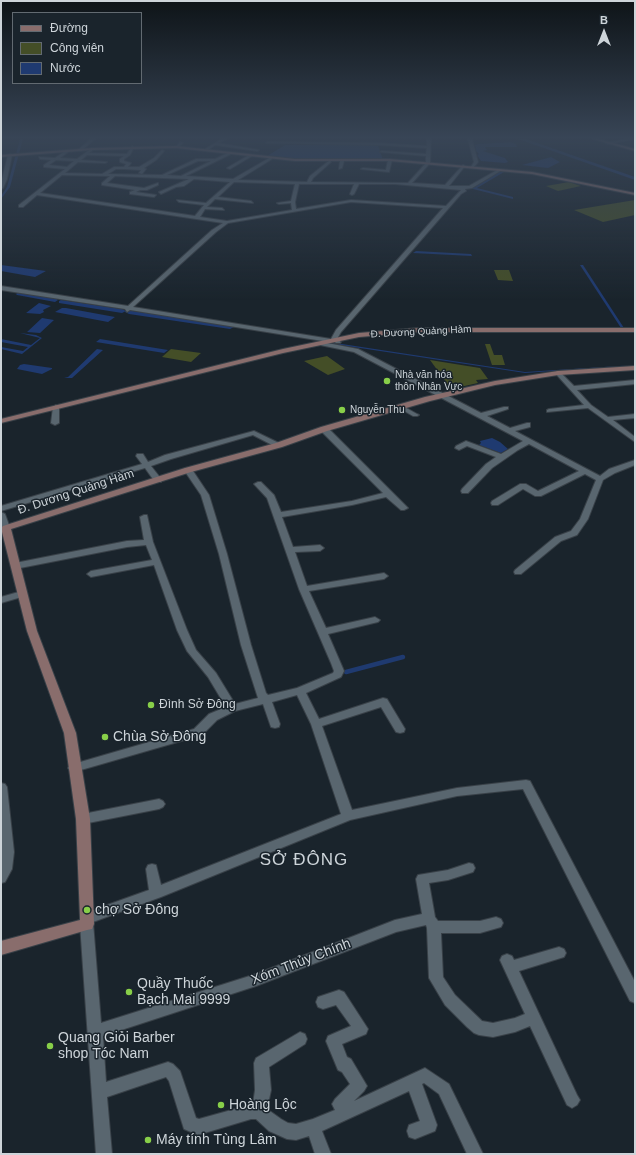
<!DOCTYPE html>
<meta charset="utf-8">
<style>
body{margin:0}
#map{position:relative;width:636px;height:1155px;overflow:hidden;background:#1a242c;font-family:Arial,sans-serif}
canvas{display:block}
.frame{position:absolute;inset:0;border:2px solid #cdd4d9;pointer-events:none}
.legend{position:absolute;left:12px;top:12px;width:130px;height:72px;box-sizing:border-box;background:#1a242c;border:1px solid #626a71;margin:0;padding:5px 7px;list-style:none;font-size:12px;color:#cdd4d9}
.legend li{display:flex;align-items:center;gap:8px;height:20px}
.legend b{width:20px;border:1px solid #626a71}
.north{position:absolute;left:584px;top:12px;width:40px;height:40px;-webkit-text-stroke:3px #1a242c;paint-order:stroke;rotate:0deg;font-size:11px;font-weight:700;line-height:16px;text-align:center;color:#cdd4d9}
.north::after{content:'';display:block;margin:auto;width:14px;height:18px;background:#cdd4d9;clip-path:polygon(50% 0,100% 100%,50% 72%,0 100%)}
</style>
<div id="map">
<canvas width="636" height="1155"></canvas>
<div class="frame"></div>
<ul class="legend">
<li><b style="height:5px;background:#896d6c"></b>Đường</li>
<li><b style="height:11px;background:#444e27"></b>Công viên</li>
<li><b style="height:11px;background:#1f3a70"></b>Nước</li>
</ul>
<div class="north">B</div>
</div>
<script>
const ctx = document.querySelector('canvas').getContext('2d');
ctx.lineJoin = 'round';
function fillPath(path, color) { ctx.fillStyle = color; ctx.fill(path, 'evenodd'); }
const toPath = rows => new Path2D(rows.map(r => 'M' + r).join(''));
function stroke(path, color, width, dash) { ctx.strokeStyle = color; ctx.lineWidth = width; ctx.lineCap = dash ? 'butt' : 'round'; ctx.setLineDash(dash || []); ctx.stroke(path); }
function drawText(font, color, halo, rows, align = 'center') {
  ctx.font = font + ' Arial,sans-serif'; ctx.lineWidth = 3; ctx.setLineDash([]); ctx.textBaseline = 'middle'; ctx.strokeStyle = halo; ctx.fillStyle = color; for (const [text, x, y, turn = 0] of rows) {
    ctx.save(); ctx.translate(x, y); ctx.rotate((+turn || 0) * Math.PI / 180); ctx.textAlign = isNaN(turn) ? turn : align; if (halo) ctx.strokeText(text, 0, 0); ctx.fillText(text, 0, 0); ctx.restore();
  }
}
const green = toPath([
 [569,182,581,186,558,191,546,186],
 [635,200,635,215,603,222,574,210],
 [494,270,509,270,513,281,498,280],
 [485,344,490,344,494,355,502,355,505,365,492,365],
 [171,349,201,353,191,362,162,357],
 [327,356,345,369,328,375,304,361],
 [430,360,480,368,488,379,476,380,478,383,451,389]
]);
const water = toPath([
 [20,139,23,139,10,187,1,199,1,196,7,187],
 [518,139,526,139,635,177,635,180],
 [511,142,516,144,517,147,485,147,487,150,483,151,505,158,508,162,505,163,481,161,477,155,479,154,476,151,475,145,478,144],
 [285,145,378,145,383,160,313,160,267,156],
 [551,157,560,162,548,168,522,165],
 [416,251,471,254,472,256,413,253],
 [1,265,46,271,35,277,1,271],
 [580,265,583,265,624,328,621,328],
 [39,303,51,306,43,310,44,312,40,314,26,313],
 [62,308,66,308,115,317,108,322,55,312],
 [42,318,54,320,40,333,27,332],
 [20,333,36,335,42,338,22,354,1,349,1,347,23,351,28,347,1,342,1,339,31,345,40,338],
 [100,339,168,350,164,353,96,342],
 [329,342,525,372,635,365,525,373,327,343],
 [97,349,103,350,72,378,64,378,68,377],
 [24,364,52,368,52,369,42,374,17,369,20,365],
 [492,438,500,442,508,449,501,453,479,445,481,443,480,441]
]);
const stream = toPath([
 [346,672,403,657]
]);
const canal = toPath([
 [502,169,504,172,477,188,513,197,513,199,469,188,502,169],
 [19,292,55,298,58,300,55,302,17,295,16,294,19,292],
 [61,300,122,309,126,311,122,313,59,303,59,301,61,300],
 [126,310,230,325,234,327,230,329,129,314,125,312,126,310]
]);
const street = toPath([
 [91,139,95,139,81,151,79,151,79,149,91,139],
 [222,139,226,139,218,143,259,150,257,151,215,145,208,150,205,149,222,139],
 [427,139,431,139,430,163,412,183,445,185,463,165,465,166,449,186,469,186,499,169,502,170,472,188,465,189,466,191,461,194,341,332,337,339,341,342,340,343,336,343,332,340,329,342,130,310,127,312,125,309,1,290,1,286,128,306,212,230,223,223,37,195,23,207,19,207,19,205,65,169,44,167,44,165,51,160,40,159,39,157,55,158,67,150,68,152,60,158,77,159,92,148,94,149,89,153,127,154,132,146,134,147,130,155,124,159,124,161,131,163,128,167,139,167,154,158,162,150,164,151,156,160,144,168,146,169,142,174,139,173,141,170,125,169,116,169,108,174,162,175,196,159,215,159,230,152,231,154,186,176,233,179,271,157,272,159,238,180,307,182,310,176,330,160,331,162,313,178,311,182,408,183,426,163,426,156,380,152,382,151,426,154,427,148,379,145,266,143,268,142,379,143,427,146,427,139],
 [87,155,124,156,120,159,120,162,126,164,124,167,114,167,102,174,65,173,78,162,105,163,107,162,81,160,87,155],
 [56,160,74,161,67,167,49,165,56,160],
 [198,161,211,161,181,176,167,175,198,161],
 [62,175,110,176,102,183,102,185,135,190,130,192,130,194,154,197,156,195,136,192,140,190,147,190,158,185,158,183,144,188,107,183,115,176,189,179,159,192,161,194,176,187,184,186,194,179,230,182,206,203,177,200,179,202,204,205,195,216,40,193,62,175],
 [234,182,295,184,291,201,277,203,279,204,291,203,292,210,227,221,200,217,205,209,224,210,222,208,207,207,215,199,253,203,251,201,218,197,234,182],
 [299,184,354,184,350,194,352,195,354,194,359,184,395,184,461,190,446,206,351,200,296,209,295,202,299,184],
 [351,202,443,208,336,330,331,339,133,307,216,232,228,223,351,202],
 [468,139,472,139,478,162,473,168,471,167,474,162,468,139],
 [628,139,634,139,608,144,606,143,628,139],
 [180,142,183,143,177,148,175,148,180,142],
 [10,154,12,155,7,179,3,188,1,189,1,183,8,155,10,154],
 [249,155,252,156,230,169,227,168,249,155],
 [390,159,392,160,389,172,361,169,363,168,386,170,388,160,390,159],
 [342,160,344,161,342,168,339,169,340,161,342,160],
 [322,342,358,349,481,413,504,407,508,407,508,409,487,416,510,428,527,423,530,423,530,427,515,431,600,476,609,469,635,460,635,465,615,473,603,480,588,519,577,535,561,541,521,574,515,574,514,572,515,570,555,537,571,531,580,519,596,480,585,474,541,496,535,496,523,489,498,505,492,505,491,503,492,501,520,484,526,484,538,491,579,471,529,444,518,450,492,468,468,493,462,493,461,491,462,489,486,464,496,457,467,446,459,450,455,448,456,446,466,441,501,454,523,441,354,352,320,345,320,343,322,342],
 [558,371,560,372,574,386,635,380,635,384,577,390,591,405,608,417,635,414,635,418,613,420,635,437,635,442,588,408,547,412,547,410,549,409,584,405,556,374,556,372,558,371],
 [56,405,59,407,59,423,55,425,51,423,53,407,56,405],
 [401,405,417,414,419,415,417,416,413,416,399,408,399,406,401,405],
 [321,427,327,427,408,508,404,510,401,510,386,497,352,505,282,517,293,547,320,545,324,548,320,551,295,552,307,586,384,573,388,576,384,579,309,591,326,628,375,617,380,620,378,622,328,634,344,671,341,677,306,693,319,719,383,698,387,699,405,729,404,732,400,733,396,732,381,707,322,726,352,810,457,788,526,780,530,781,635,982,635,1003,630,1001,523,789,457,796,350,820,161,897,93,922,101,1023,256,974,395,920,422,914,416,879,418,875,448,870,469,863,473,864,475,868,473,872,448,880,429,883,435,917,438,921,480,921,496,917,501,919,503,923,501,927,480,933,441,933,443,977,455,995,482,1021,493,1023,515,1018,525,1014,500,960,502,956,507,954,512,956,514,960,559,947,564,949,566,953,564,957,519,971,577,1095,580,1100,577,1105,572,1108,567,1105,530,1026,515,1032,493,1037,479,1035,474,1033,467,1027,445,1005,429,978,427,928,426,925,396,932,256,986,103,1036,106,1082,168,1062,173,1064,180,1071,196,1118,199,1119,253,1104,255,1090,254,1063,256,1058,300,1032,305,1034,307,1039,305,1044,269,1067,271,1090,267,1109,281,1119,288,1123,296,1124,313,1119,335,1110,332,1104,335,1099,350,1084,342,1072,338,1070,326,1041,328,1036,351,1026,336,1005,323,1009,318,1007,316,1002,318,997,339,990,344,992,368,1029,366,1034,342,1044,347,1057,351,1059,367,1086,364,1091,354,1101,425,1068,449,1084,483,1154,467,1154,439,1094,424,1083,422,1084,437,1125,435,1131,415,1139,409,1137,407,1131,409,1125,420,1121,409,1091,322,1131,331,1154,315,1154,309,1136,296,1140,287,1139,269,1131,256,1119,251,1119,198,1135,184,1129,169,1081,166,1077,107,1097,112,1154,96,1154,80,924,82,914,149,890,146,869,148,865,152,864,156,865,161,885,341,814,311,724,297,695,272,702,280,724,279,727,275,728,271,727,263,704,235,711,217,720,202,735,74,772,70,771,68,768,70,765,194,729,209,714,226,707,208,677,187,651,177,630,154,565,91,577,87,574,91,571,152,560,146,545,127,547,15,569,11,566,15,563,127,541,144,540,140,517,144,515,147,515,153,542,187,630,196,650,216,673,235,704,258,698,241,645,219,554,201,495,184,470,185,468,191,468,209,495,227,554,251,645,266,693,268,695,297,688,333,673,334,671,331,663,299,589,267,498,254,484,258,482,261,482,274,495,281,512,352,501,383,493,321,431,321,427],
 [254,431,283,445,279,447,276,447,253,435,171,459,151,466,162,480,161,482,155,482,145,468,1,511,1,506,142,464,136,456,137,454,143,454,148,462,165,455,254,431],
 [1,512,5,514,10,528,9,530,1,532,1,512],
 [22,591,25,592,27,594,25,596,1,603,1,597,22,591],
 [1,783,5,784,7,787,14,852,12,869,5,882,1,883,1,783],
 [159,799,163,801,165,804,163,807,159,809,83,824,79,822,77,819,79,816,83,814,159,799]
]);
const secondary = toPath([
 [593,139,598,139,635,149,635,151,593,139],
 [176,146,295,159,390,159,532,172,635,193,635,195,532,174,390,161,295,161,176,148,92,150,1,157,1,155,92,148,176,146],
 [419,328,635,328,635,332,419,332,359,337,283,353,1,423,1,419,283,349,359,333,419,328],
 [635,366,635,370,558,375,495,385,430,401,327,431,282,447,191,472,11,529,37,631,76,733,90,819,94,924,92,929,87,930,1,955,1,941,80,920,80,918,76,819,64,733,27,631,1,528,3,526,185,468,276,443,321,427,425,397,495,381,558,371,635,366]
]);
const markers = [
 [387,381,4,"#88cf49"],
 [342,410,4,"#88cf49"],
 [151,705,4,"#88cf49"],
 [105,737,4,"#88cf49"],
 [87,910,4,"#88cf49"],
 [129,992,4,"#88cf49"],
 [50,1046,4,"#88cf49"],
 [221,1105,4,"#88cf49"],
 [148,1140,4,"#88cf49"]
];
const farStreetnames = [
 ["Đ. Dương Quảng Hàm",421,332,-3]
];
const farPoinames = [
 ["Nhà văn hóa",395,375],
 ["thôn Nhân Vực",395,387],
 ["Nguyễn Thu",350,410]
];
const streetNames = [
 ["Đ. Dương Quảng Hàm",76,492,-18]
];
const poiNames = [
 ["Đình Sở Đông",159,705]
];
const nearPoinames = [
 ["Chùa Sở Đông",113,737],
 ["chợ Sở Đông",95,910],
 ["Quầy Thuốc",137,984],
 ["Bạch Mai 9999",137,1000],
 ["Quang Giỏi Barber",58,1038],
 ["shop Tóc Nam",58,1054],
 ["Hoàng Lộc",229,1105],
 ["Máy tính Tùng Lâm",156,1140]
];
const nearStreetnames = [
 ["Xóm Thủy Chính",301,962,-21]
];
const nearQuarternames = [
 ["SỞ ĐÔNG",304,860]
];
fillPath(green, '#444e27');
fillPath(water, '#1f3a70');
stroke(stream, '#1f3a70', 4.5);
fillPath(canal, '#1f3a70');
stroke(street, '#394148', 2);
stroke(secondary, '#394148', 2);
fillPath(street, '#59666f');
fillPath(secondary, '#896d6c');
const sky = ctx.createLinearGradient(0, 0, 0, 300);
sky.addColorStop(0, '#0e1418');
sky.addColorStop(0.46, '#384556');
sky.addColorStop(1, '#38455600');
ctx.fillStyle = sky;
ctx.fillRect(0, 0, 636, 300);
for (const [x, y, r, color] of markers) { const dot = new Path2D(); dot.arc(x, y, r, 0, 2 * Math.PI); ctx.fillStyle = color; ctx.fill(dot); stroke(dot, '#1a242c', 1.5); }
drawText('10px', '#cdd4d9', '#1a242c', farStreetnames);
drawText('10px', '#cdd4d9', '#1a242c', farPoinames, 'left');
drawText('12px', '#cdd4d9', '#1a242c', streetNames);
drawText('12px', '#cdd4d9', '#1a242c', poiNames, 'left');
drawText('14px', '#cdd4d9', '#1a242c', nearPoinames, 'left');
drawText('14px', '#cdd4d9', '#1a242c', nearStreetnames);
ctx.letterSpacing = '1px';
drawText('17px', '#cdd4d9', '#1a242c', nearQuarternames);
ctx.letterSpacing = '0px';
</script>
